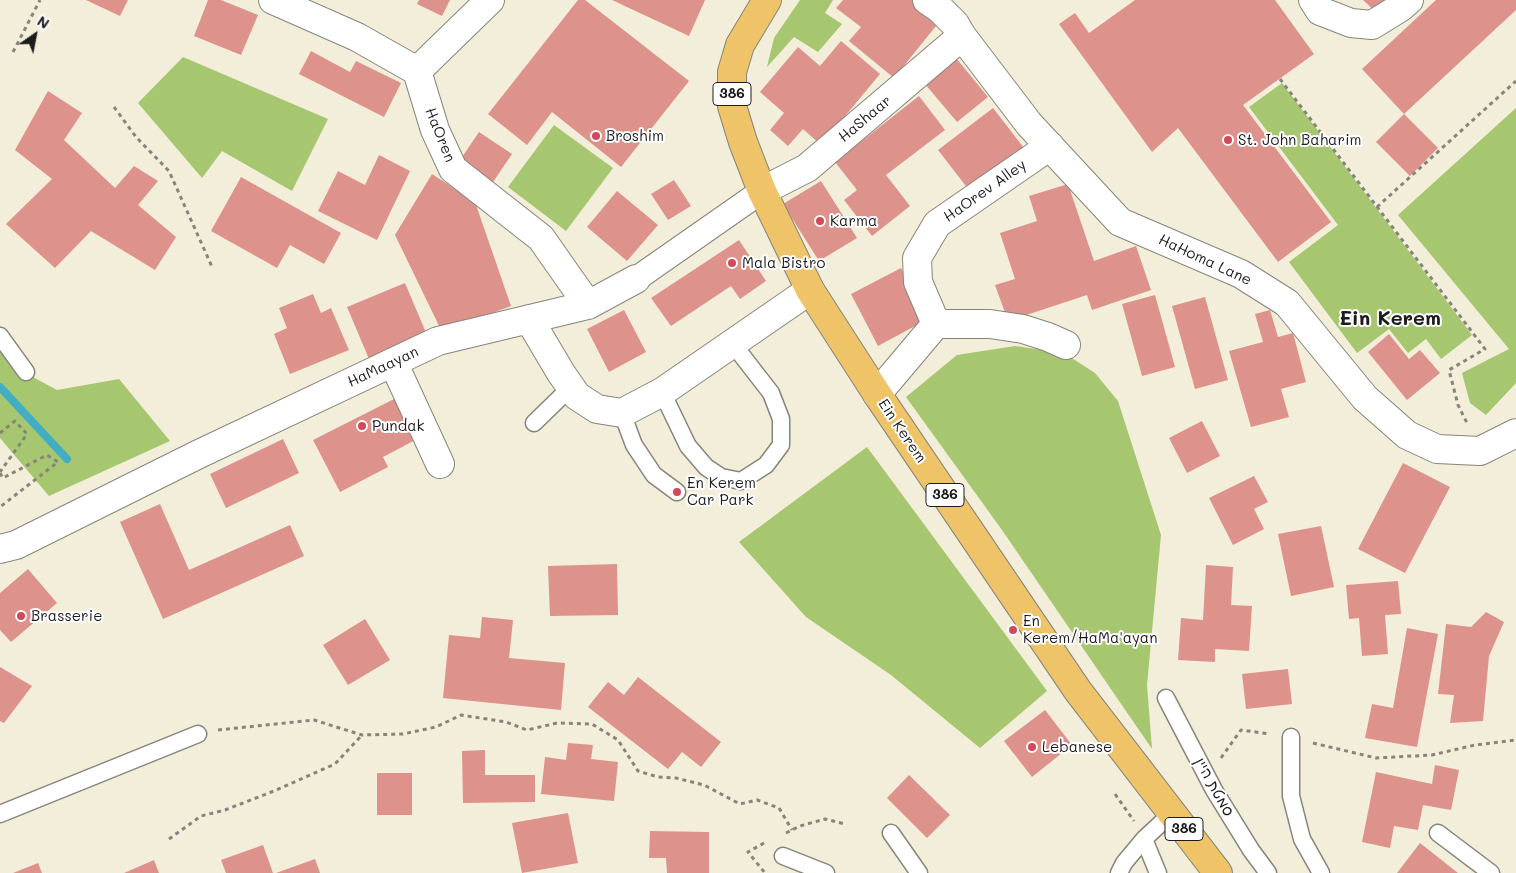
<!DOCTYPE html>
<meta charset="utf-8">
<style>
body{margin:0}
#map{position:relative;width:1516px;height:873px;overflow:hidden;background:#f2eeda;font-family:Mali,sans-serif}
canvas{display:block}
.north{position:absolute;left:10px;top:10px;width:50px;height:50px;-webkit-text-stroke:4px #fff;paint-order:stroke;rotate:33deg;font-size:14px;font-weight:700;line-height:20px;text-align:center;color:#1c1c1c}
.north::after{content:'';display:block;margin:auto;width:18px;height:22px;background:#1c1c1c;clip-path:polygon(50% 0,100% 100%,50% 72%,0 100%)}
</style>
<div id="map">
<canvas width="1516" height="873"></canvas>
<div class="north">N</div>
</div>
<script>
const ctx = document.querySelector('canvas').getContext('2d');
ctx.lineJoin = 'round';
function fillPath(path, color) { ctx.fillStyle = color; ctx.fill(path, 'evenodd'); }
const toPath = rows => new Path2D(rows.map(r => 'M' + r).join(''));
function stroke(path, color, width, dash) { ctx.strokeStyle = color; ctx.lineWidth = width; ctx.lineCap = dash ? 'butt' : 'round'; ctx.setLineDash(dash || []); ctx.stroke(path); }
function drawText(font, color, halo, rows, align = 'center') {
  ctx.font = font + ' Mali,"Playpen Sans Hebrew",sans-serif'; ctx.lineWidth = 4; ctx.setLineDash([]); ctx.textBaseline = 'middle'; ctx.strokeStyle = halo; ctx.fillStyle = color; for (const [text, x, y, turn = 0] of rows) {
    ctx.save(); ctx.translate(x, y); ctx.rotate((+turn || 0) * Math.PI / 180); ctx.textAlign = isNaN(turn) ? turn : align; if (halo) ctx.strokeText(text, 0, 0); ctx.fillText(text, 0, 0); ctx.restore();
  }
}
const green = toPath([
 [800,0,833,0,825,13,842,24,818,52,794,37,767,67,774,38],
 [183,57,328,119,292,191,222,151,202,178,138,103],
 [1282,83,1472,335,1441,359,1426,339,1408,353,1389,329,1357,353,1289,262,1338,225,1249,107],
 [1516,108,1516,383,1486,415,1470,403,1462,373,1509,349,1398,215],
 [554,125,613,168,566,231,508,187],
 [1015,346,1064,353,1095,373,1118,401,1161,535,1147,685,1152,749,1002,530,906,397,957,355],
 [0,350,16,368,57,390,119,379,170,441,49,496,0,438],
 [867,447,1047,691,980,748,891,675,806,617,739,542]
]);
const stream = toPath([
 [0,387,67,459]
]);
const building = toPath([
 [86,0,128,0,120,16],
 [208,0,221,0,258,15,241,55,194,36],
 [419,0,450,0,442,16,417,4],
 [578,0,585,0,689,81,621,167,552,112,527,145,488,114],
 [612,0,705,0,689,36],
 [843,0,914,0,940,21,894,78,849,41,861,27,836,8],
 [1135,0,1275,0,1314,54,1243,105,1331,222,1278,262,1178,128,1152,152,1059,24,1075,13,1089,33],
 [1363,0,1389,0,1377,13],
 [1436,0,1516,0,1516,10,1404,114,1362,69],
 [841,41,880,74,821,145,803,129,788,146,770,130,784,113,760,92,798,47,820,66],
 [311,51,350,72,356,61,401,83,384,117,299,74],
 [956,58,988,97,957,122,925,84],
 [48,91,82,113,64,140,115,188,134,166,158,181,138,205,176,237,155,270,91,231,55,268,6,224,52,179,15,150],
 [919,96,945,130,886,175,910,206,872,236,844,200,857,190,835,162],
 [993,108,1024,148,969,190,938,150],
 [1404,114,1438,148,1410,176,1376,142],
 [479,132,512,154,489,188,456,166],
 [379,155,410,171,377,240,318,211,338,171,365,185],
 [432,174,475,202,511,306,442,332,395,235],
 [241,177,341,233,324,264,290,245,277,268,211,231],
 [674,180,691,206,668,220,651,194],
 [821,181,857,238,819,261,783,204],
 [1068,184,1094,261,1136,246,1151,290,1092,310,1087,295,1008,321,995,285,1015,279,1000,233,1037,221,1029,196],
 [617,191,658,225,627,261,587,227],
 [739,240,766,281,740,299,731,286,671,326,651,298],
 [901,268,928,319,878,346,851,294],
 [405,283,427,335,369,359,347,307],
 [313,294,321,313,331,308,349,350,290,374,274,334,287,328,279,308],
 [1155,295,1175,367,1142,376,1122,304],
 [1205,297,1228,380,1195,389,1172,306],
 [624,310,646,352,609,372,587,329],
 [1270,310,1278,337,1293,333,1306,382,1281,389,1289,417,1251,427,1229,351,1263,342,1255,314],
 [1389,334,1409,359,1420,350,1440,373,1407,400,1368,352],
 [400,396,421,437,383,457,388,467,340,492,313,440],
 [1202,421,1220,456,1187,473,1169,438],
 [283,439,299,473,226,508,210,474],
 [1403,463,1450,487,1405,573,1358,549],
 [1254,476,1268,502,1254,509,1264,529,1233,545,1209,498],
 [160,504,189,570,290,525,304,556,163,619,120,522],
 [1321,526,1334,587,1291,596,1278,534],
 [617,564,618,615,550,616,548,566],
 [1206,565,1233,567,1231,605,1252,606,1249,651,1215,649,1215,662,1178,660,1181,618,1203,620],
 [28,569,57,603,11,642,0,630,0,593],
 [1398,581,1401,614,1385,615,1388,654,1362,656,1359,618,1349,619,1346,585],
 [1486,612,1504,622,1489,656,1483,721,1450,723,1454,695,1438,694,1446,624,1471,627],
 [482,617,513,620,509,658,565,663,561,710,443,698,449,635,480,638],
 [365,619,390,660,348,685,323,645],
 [1407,628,1438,634,1417,747,1365,738,1372,704,1393,708],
 [0,667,32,686,4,723,0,721],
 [1288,669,1292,704,1246,709,1242,674],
 [638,677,721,742,701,767,682,752,668,769,588,707,608,682,624,695],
 [1045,710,1072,745,1032,777,1004,741],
 [568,743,593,745,591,759,618,762,614,801,541,794,545,757,566,760],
 [485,750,485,775,535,775,535,802,463,803,462,751],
 [1435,765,1459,770,1451,810,1423,805,1418,830,1394,826,1390,848,1362,842,1376,772,1432,784],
 [377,773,412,773,412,815,377,815],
 [909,775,950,815,927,838,887,798],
 [568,813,578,863,522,873,512,823],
 [650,831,709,832,709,873,667,873,666,858,649,858],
 [1420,843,1458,873,1397,873],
 [263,845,273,873,226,873,221,860],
 [315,859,320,873,276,873],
 [154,860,159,873,124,873],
 [38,863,42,873,13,873]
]);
const path = toPath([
 [13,52,40,0],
 [1280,79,1485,349,1449,370,1458,405,1467,423],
 [114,107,136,137,169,171,213,269],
 [1377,207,1516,81],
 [0,433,15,421,27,434,0,472],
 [0,473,3,478,47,455,58,462,0,507],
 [218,730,314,720,362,735,403,734,436,727,461,715,506,722,527,730,557,723,592,724,618,740,638,771,658,777,676,778,704,785,740,804,757,800,779,808,792,830],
 [1313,743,1376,758,1432,755,1475,745,1516,740],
 [1221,758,1241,730,1270,734],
 [1115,794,1134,821],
 [786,833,800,826,825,819,845,824],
 [169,839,201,816,225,810,274,791,335,764,362,735],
 [764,843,748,852,765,873]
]);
const service = toPath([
 [0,336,26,372],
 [662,392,688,446,706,467,721,477,741,481,766,465,781,445,781,419,771,393,733,344],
 [622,413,634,445,654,475,677,492],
 [534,423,571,387],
 [1166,698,1214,790,1251,850,1268,873],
 [1291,737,1291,796,1302,839,1321,873],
 [0,814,198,734],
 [891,833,919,873],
 [1438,833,1491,873],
 [1144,839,1158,873],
 [783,856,826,873],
 [1119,873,1124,863,1144,839,1172,813]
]);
const pedestrian = toPath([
 [636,279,762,191]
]);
const minor = toPath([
 [273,0,357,37,417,71,435,130,453,169,541,238,588,305],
 [927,0,940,9,955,24,962,36,1029,124,1120,222,1241,274,1287,303,1365,398,1407,435,1437,449,1480,451,1516,433],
 [1313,0,1320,11,1351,23,1372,25,1401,7,1409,0],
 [417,71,490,0],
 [762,191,807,168,962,36],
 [529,319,561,373,577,396,597,409,622,413,662,392,810,290],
 [936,324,990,324,1023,329,1048,337,1066,345],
 [393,362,440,464],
 [877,394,936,324,918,282,917,258,937,224,1050,146],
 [0,549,16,545,199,454,438,341,588,305,636,279]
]);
const primary = toPath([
 [767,0,740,45,732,72,732,106,743,142,762,191,810,290,877,394,1078,691,1218,873]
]);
const markers = [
 [596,136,5,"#d1495b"],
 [1228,140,5,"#d1495b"],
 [820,221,5,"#d1495b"],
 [732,263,5,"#d1495b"],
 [362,426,5,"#d1495b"],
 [677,492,5,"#d1495b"],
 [21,616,5,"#d1495b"],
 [1013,630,5,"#d1495b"],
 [1032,747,5,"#d1495b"]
];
const shields = [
 [732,94,38],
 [945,495,38],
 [1184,829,38]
];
const shieldNames = [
 ["386",732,94],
 ["386",945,495],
 ["386",1184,829]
];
const streetNames = [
 ["HaShaar",865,119,-40],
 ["HaOren",440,135,68],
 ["HaOrev Alley",985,191,-35],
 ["HaHoma Lane",1205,260,25],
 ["HaMaayan",383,367,-25],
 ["Ein Kerem",902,431,56],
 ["סמטת היין",1214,787,61]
];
const poiNames = [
 ["Broshim",606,136],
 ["St. John Baharim",1238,140],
 ["Karma",830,221],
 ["Mala Bistro",742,263],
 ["Pundak",372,426],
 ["En Kerem",687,483],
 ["Car Park",687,500],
 ["Brasserie",31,616],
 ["En",1023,621],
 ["Kerem/HaMa'ayan",1023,638],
 ["Lebanese",1042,747]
];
const districtNames = [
 ["Ein Kerem",1390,319]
];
fillPath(green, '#a6c66f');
stroke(stream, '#43aec1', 8);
fillPath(building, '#de928c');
stroke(service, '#87857b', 19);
stroke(pedestrian, '#87857b', 26);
stroke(minor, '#87857b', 30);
stroke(primary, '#87857b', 30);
stroke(path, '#87857b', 3, [4, 4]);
stroke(service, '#fff', 16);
stroke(pedestrian, '#fff', 24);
stroke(minor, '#fff', 28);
stroke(primary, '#efc469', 28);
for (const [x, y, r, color] of markers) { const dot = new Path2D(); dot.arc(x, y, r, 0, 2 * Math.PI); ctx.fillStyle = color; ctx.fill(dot); stroke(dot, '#fff', 2); }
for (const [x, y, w] of shields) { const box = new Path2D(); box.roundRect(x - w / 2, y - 11.5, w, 23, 4); ctx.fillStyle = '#fff'; ctx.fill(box); stroke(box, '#1c1c1c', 1); }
drawText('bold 14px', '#1c1c1c', null, shieldNames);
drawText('15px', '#1c1c1c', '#fff', streetNames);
drawText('15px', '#1c1c1c', '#fff', poiNames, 'left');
drawText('bold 20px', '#1c1c1c', '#fff', districtNames);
</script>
